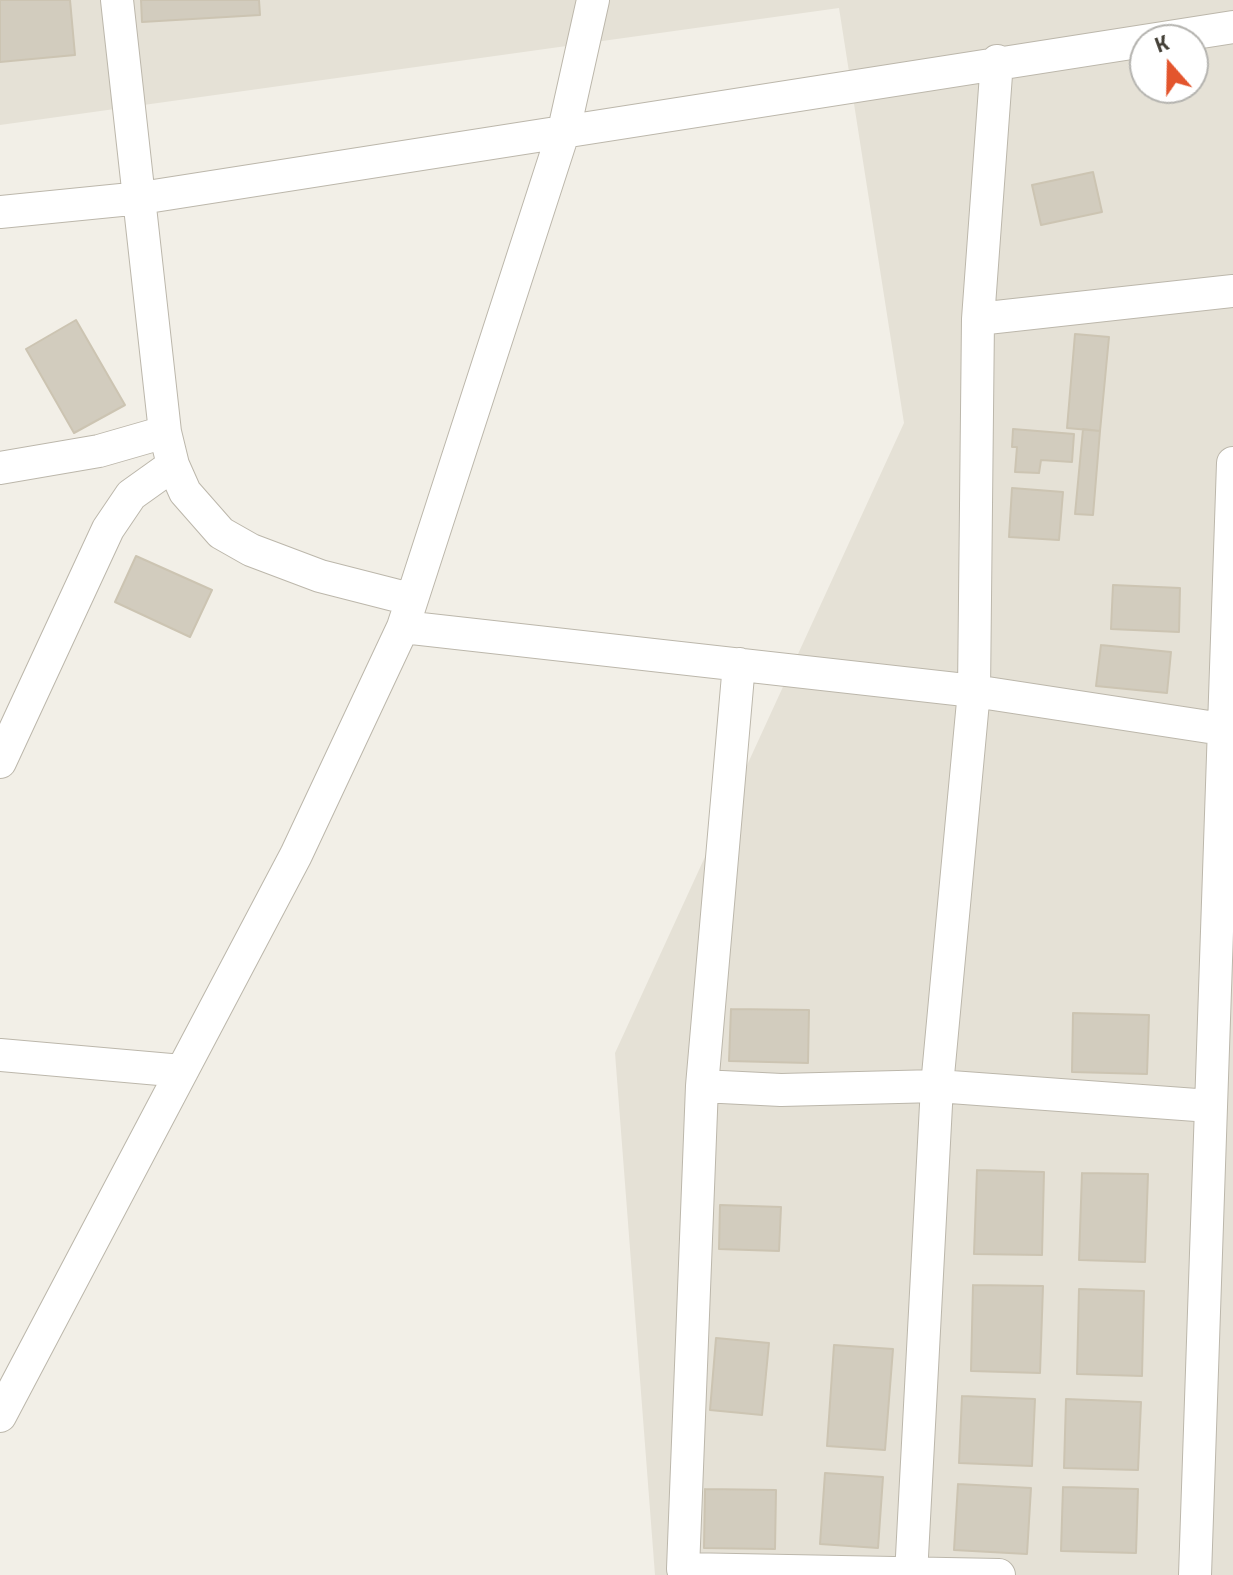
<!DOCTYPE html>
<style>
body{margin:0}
#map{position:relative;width:1233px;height:1575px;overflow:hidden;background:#f2efe7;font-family:"Titillium Web",sans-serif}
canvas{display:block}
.north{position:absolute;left:1129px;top:24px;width:80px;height:80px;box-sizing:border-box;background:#fff;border:2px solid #b4b3af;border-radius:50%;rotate:340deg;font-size:22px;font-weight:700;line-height:32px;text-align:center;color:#444037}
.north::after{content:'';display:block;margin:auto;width:28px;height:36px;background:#e3552d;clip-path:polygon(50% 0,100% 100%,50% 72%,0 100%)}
</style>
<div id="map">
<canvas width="1233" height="1575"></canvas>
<div class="north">K</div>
</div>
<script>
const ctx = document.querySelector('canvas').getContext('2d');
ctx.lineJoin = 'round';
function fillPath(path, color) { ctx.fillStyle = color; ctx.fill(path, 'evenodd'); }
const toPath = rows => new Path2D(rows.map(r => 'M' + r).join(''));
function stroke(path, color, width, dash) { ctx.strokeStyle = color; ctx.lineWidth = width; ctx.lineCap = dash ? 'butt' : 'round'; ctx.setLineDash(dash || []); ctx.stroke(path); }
const residential = toPath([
 [0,0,1233,0,1233,1575,655,1575,615,1053,904,423,839,8,0,125],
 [1145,40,1193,40,1193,88,1145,88]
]);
const building = toPath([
 [0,0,70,0,75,55,0,62,0,0],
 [141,0,259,0,260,15,142,22,141,0],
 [1093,172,1102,212,1041,225,1032,185,1093,172],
 [76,320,125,405,74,433,26,349,76,320],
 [1075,334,1109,337,1100,431,1067,428,1075,334],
 [1013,429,1074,434,1072,462,1041,460,1039,473,1015,472,1017,447,1012,447,1013,429],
 [1083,429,1100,431,1093,515,1075,514,1083,429],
 [1012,488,1063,492,1059,540,1009,537,1012,488],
 [136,556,212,590,190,637,115,602,136,556],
 [1113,585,1180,588,1179,632,1111,629,1113,585],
 [1101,645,1171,652,1167,693,1096,686,1101,645],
 [731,1009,809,1010,808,1063,729,1061,731,1009],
 [1073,1013,1149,1015,1147,1074,1072,1072,1073,1013],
 [977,1170,1044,1172,1042,1255,974,1254,977,1170],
 [1082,1173,1148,1174,1145,1262,1079,1260,1082,1173],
 [720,1205,781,1207,779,1251,719,1249,720,1205],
 [973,1285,1043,1286,1040,1373,971,1371,973,1285],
 [1079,1289,1144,1291,1142,1376,1077,1374,1079,1289],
 [716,1338,769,1343,762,1415,710,1410,716,1338],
 [834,1345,893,1349,885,1450,827,1446,834,1345],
 [962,1396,1035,1399,1032,1466,959,1463,962,1396],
 [1066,1399,1141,1402,1138,1470,1064,1468,1066,1399],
 [825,1473,883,1477,878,1548,820,1544,825,1473],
 [958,1484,1031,1488,1027,1554,954,1550,958,1484],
 [1063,1487,1138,1489,1136,1553,1061,1551,1063,1487],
 [705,1489,776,1490,775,1549,704,1548,705,1489]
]);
const minor = toPath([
 [117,0,165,432,173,465,185,492,221,533,251,550,320,576,410,599],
 [0,212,141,198,1233,27],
 [978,319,1233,291],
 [0,468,99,451,165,432],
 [403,627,974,691,1222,729],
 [739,664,702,1086,683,1569,999,1575],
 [0,762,108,529,131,495,173,465],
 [0,1055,182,1071],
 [702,1086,781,1090,937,1086,1210,1106],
 [0,1416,296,855,403,627,564,130,593,0],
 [911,1575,937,1086,974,691,978,319,997,61],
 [1195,1575,1233,463]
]);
fillPath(residential, '#e5e1d6');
fillPath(building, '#d2ccbe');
stroke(building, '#ccc4b2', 2);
stroke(minor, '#bcb7ab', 34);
stroke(minor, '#fff', 32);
</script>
